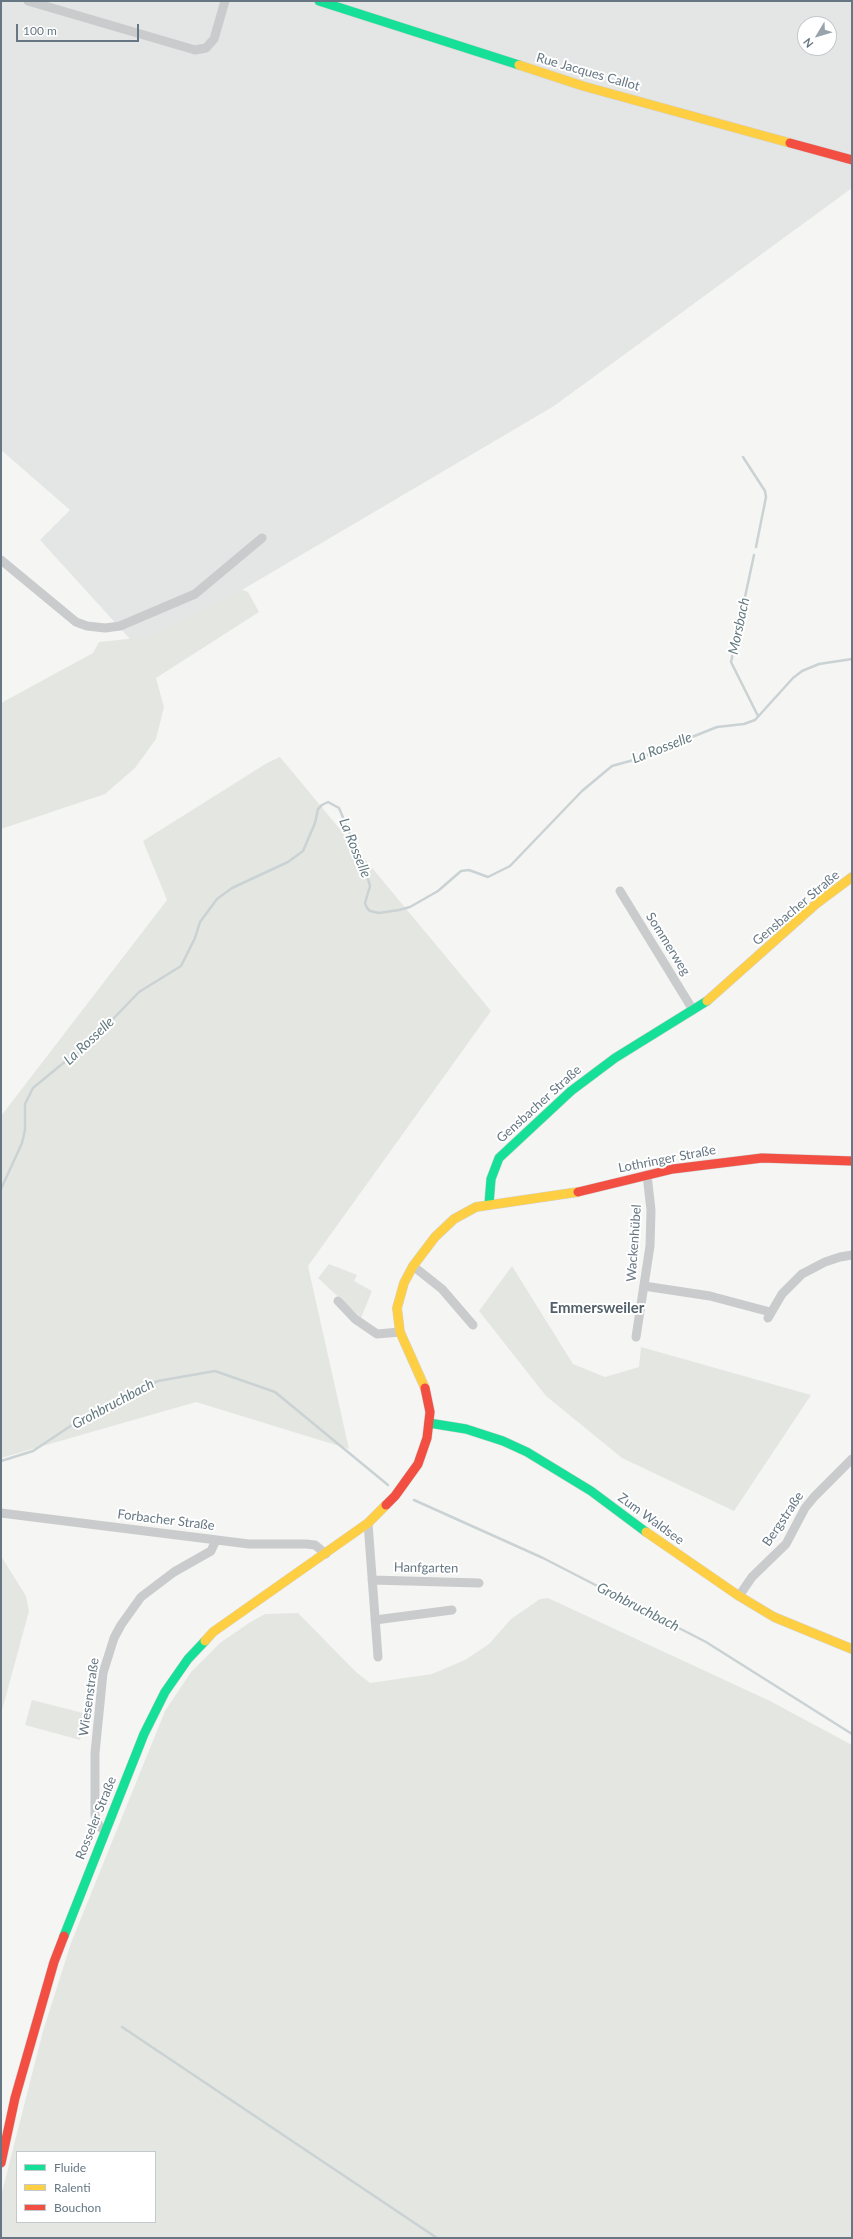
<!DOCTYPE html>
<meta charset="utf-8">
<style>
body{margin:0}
#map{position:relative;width:853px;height:2239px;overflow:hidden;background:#f5f5f4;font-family:Lato,sans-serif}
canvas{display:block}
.frame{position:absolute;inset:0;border:2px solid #667783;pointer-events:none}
.legend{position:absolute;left:16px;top:2151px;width:140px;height:72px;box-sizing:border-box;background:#fff;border:1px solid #c2c9cd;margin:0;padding:5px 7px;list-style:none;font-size:12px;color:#667783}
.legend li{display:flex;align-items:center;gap:8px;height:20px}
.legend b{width:20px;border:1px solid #c2c9cd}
.north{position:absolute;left:797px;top:16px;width:40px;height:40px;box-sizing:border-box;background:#fff;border:1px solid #c2c9cd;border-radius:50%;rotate:232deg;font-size:11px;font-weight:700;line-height:16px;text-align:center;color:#667783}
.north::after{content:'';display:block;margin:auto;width:14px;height:18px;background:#98a3ab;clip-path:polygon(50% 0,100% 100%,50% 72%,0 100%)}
.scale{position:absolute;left:16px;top:24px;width:123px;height:18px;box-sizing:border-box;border:2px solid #667783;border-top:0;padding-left:5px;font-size:12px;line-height:14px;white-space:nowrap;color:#667783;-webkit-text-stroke:3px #fff;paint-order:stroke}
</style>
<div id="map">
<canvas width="853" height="2239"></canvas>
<div class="frame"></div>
<ul class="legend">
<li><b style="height:5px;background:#16e098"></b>Fluide</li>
<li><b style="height:5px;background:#ffcf43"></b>Ralenti</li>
<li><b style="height:5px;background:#f24e42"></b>Bouchon</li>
</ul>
<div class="north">N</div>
<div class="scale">100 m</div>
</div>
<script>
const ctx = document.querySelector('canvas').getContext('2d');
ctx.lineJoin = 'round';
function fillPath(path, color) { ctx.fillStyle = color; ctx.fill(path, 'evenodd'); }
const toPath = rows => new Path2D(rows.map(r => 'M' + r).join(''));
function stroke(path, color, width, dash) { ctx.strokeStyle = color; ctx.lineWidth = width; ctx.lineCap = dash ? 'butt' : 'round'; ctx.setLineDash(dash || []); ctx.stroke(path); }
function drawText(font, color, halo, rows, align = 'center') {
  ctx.font = font + ' Lato,sans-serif'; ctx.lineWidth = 4; ctx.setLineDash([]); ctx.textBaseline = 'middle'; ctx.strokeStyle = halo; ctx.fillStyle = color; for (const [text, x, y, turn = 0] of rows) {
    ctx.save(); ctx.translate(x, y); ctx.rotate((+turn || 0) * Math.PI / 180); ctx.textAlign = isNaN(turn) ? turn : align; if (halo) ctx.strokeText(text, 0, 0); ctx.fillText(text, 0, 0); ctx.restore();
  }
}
const built = toPath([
 [1,1,852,1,852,188,554,406,140,650,40,540,70,510,1,450],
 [805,24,829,24,829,48,805,48]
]);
const green = toPath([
 [241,589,248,592,259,612,156,678,164,707,156,739,135,768,105,794,1,829,1,703,93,653,99,642,148,637],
 [280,757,491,1011,308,1266,349,1449,196,1402,1,1458,1,1116,167,900,143,841,267,763],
 [329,1264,357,1275,354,1281,372,1291,361,1318,318,1278],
 [512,1266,573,1364,605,1377,639,1367,641,1347,811,1395,734,1511,622,1458,546,1396,479,1311],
 [1,1556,26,1596,29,1611,1,1714],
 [548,1598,770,1701,852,1745,852,2238,1,2238,1,2196,43,2031,71,1943,165,1711,191,1672,220,1643,249,1623,265,1614,298,1613,356,1672,370,1683,432,1674,465,1660,489,1644,511,1619,540,1599],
 [17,2152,155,2152,155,2222,17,2222],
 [32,1700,87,1714,80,1740,25,1725]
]);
const stream = toPath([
 [743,457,765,491,766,497,756,547],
 [754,555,731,662,758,716],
 [1,1189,22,1143,25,1130,25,1104,33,1088,67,1060,84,1049,139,992,181,966,195,938,200,922,217,899,232,888,288,862,303,851,315,823,318,809,322,805,328,802,339,808,366,872,370,886,365,903,367,908,370,911,379,913,399,910,410,907,438,891,461,871,469,870,488,877,510,866,582,791,612,766,637,759,717,727,744,724,755,720,793,678,802,671,819,664,852,659],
 [1,1461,33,1451,87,1415,158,1381,215,1371,275,1392,388,1485],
 [414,1500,543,1558,706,1642,852,1734],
 [122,2027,437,2238]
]);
const street = toPath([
 [28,1,195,50,206,48,214,39,225,1],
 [1,560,76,622,87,626,105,628,120,626,195,594,262,538],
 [620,891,693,1010],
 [413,1266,442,1289,473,1325],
 [644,1286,710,1296,770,1312],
 [338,1301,355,1319,377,1334,400,1332],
 [768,1318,782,1294,802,1274,825,1262,840,1257,852,1255],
 [636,1337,650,1246,651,1210,647,1175],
 [1,1513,249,1544,306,1544,315,1545,326,1554],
 [368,1523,378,1657],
 [372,1580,479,1583],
 [739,1596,752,1577,786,1544,805,1508,814,1497,852,1459],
 [375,1620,452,1610],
 [105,1831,99,1826,95,1816,95,1753,103,1673,114,1638,121,1625,141,1597,174,1572,211,1551,216,1540]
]);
const fast = toPath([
 [319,1,519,65],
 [489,1204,491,1179,499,1158,571,1091,615,1058,707,1001],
 [429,1423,466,1429,503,1441,527,1452,591,1491,646,1532],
 [64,1936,144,1734,165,1692,188,1659,205,1641]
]);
const slow = toPath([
 [519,65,583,86,790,143],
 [707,1001,816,904,852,877],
 [425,1388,400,1332,397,1308,404,1283,413,1266,435,1237,454,1219,476,1207,578,1192],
 [646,1532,739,1596,774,1617,852,1649],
 [205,1641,213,1632,368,1523,386,1505]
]);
const jam = toPath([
 [790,143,852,160],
 [578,1192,673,1169,762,1158,852,1161],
 [386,1505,395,1496,418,1464,427,1438,430,1412,425,1388],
 [1,2163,15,2098,54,1962,64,1936]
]);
const streetNames = [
 ["Rue Jacques Callot",588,72,16],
 ["Gensbacher Straße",796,908,-40],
 ["Sommerweg",668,944,58],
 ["Gensbacher Straße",539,1104,-42],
 ["Lothringer Straße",667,1159,-11],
 ["Wackenhübel",634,1243,-86],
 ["Zum Waldsee",651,1519,36],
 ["Bergstraße",783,1519,-56],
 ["Forbacher Straße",166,1520,7],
 ["Hanfgarten",426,1568,1],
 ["Wiesenstraße",89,1697,-82],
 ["Rosseler Straße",96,1818,-68]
];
const waterNames = [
 ["Morsbach",739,626,-78],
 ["La Rosselle",662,748,-21],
 ["La Rosselle",355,848,68],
 ["La Rosselle",89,1041,-43],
 ["Grohbruchbach",113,1404,-28],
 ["Grohbruchbach",638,1607,27]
];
const quarterNames = [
 ["Emmersweiler",597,1308]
];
fillPath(built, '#e4e5e5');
fillPath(green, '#e4e7e1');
stroke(stream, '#cad2d4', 2.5);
stroke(fast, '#d2d3d4', 10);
stroke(slow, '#d2d3d4', 10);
stroke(jam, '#d2d3d4', 10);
stroke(street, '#cacbcc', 9);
stroke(fast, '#16e098', 9);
stroke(slow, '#ffcf43', 9);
stroke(jam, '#f24e42', 9);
drawText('13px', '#667783', '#fff', streetNames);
drawText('italic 14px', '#62797f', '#fff', waterNames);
drawText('bold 15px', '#546069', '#fff', quarterNames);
</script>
